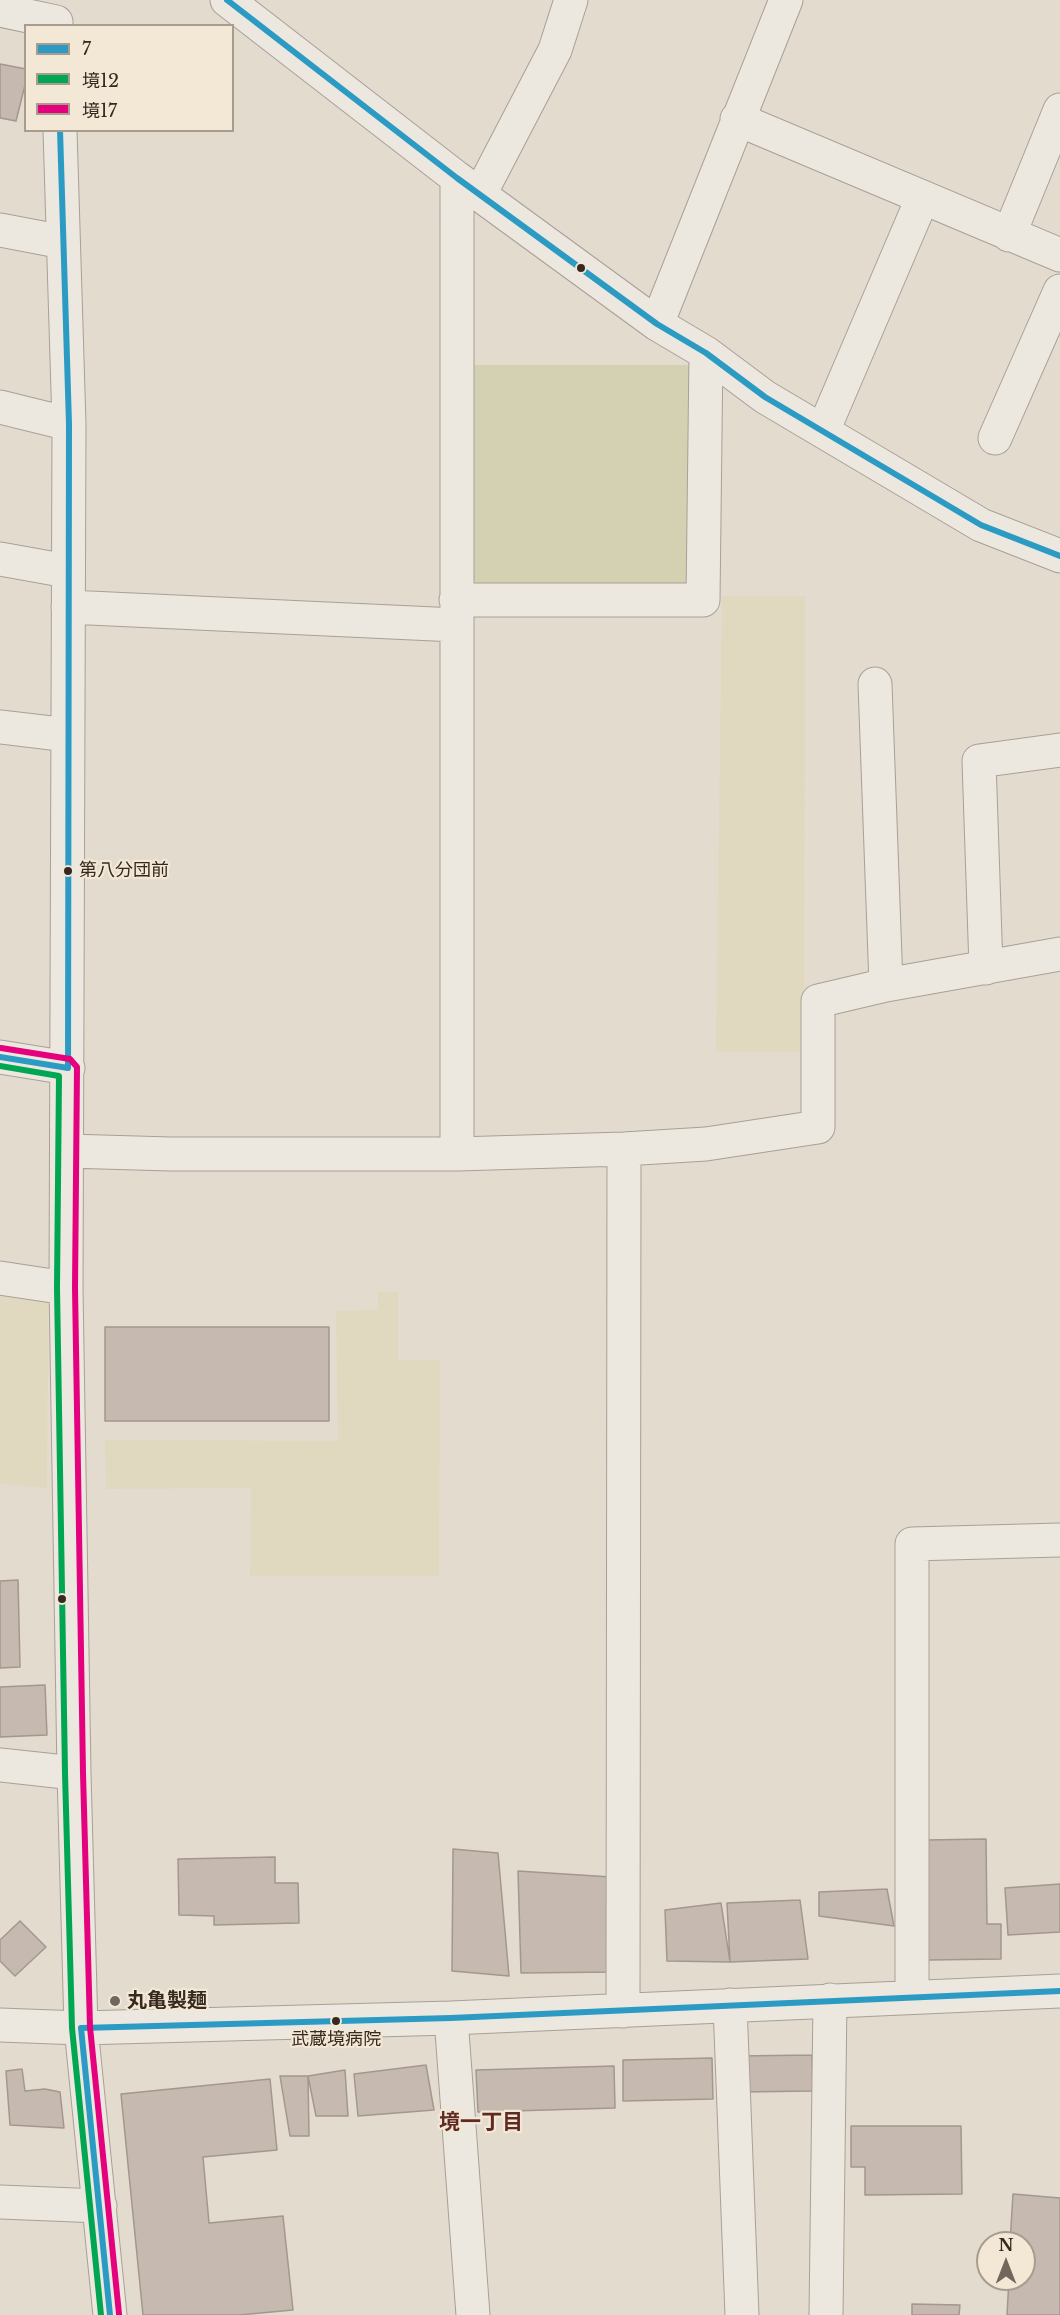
<!DOCTYPE html>
<meta charset="utf-8">
<style>
body{margin:0}
#map{position:relative;width:1060px;height:2315px;overflow:hidden;background:#e3dbce;font-family:"Libre Baskerville","Noto Sans JP",serif}
canvas{display:block}
.legend{position:absolute;left:24px;top:24px;width:210px;height:108px;box-sizing:border-box;background:#f3e8d5;border:2px solid #a79c8d;margin:0;padding:8px 10px;list-style:none;font-size:18px;color:#362920}
.legend li{display:flex;align-items:center;gap:12px;height:30px}
.legend b{width:30px;border:2px solid #a79c8d}
.north{position:absolute;left:976px;top:2231px;width:60px;height:60px;box-sizing:border-box;background:#f3e8d5;border:2px solid #a79c8d;border-radius:50%;rotate:0deg;font-size:16px;font-weight:700;line-height:24px;text-align:center;color:#362920}
.north::after{content:'';display:block;margin:auto;width:21px;height:27px;background:#73675d;clip-path:polygon(50% 0,100% 100%,50% 72%,0 100%)}
</style>
<div id="map">
<canvas width="1060" height="2315"></canvas>
<ul class="legend">
<li><b style="height:8px;background:#2b9bc4"></b>7</li>
<li><b style="height:8px;background:#00a651"></b>境12</li>
<li><b style="height:8px;background:#e5007d"></b>境17</li>
</ul>
<div class="north">N</div>
</div>
<script>
const ctx = document.querySelector('canvas').getContext('2d');
ctx.lineJoin = 'round';
function fillPath(path, color) { ctx.fillStyle = color; ctx.fill(path, 'evenodd'); }
const toPath = rows => new Path2D(rows.map(r => 'M' + r).join(''));
function stroke(path, color, width, dash) { ctx.strokeStyle = color; ctx.lineWidth = width; ctx.lineCap = dash ? 'butt' : 'round'; ctx.setLineDash(dash || []); ctx.stroke(path); }
function drawText(font, color, halo, rows, align = 'center') {
  ctx.font = font + ' "Libre Baskerville","Noto Sans JP",serif'; ctx.lineWidth = 4.5; ctx.setLineDash([]); ctx.textBaseline = 'middle'; ctx.strokeStyle = halo; ctx.fillStyle = color; for (const [text, x, y, turn = 0] of rows) {
    ctx.save(); ctx.translate(x, y); ctx.rotate((+turn || 0) * Math.PI / 180); ctx.textAlign = isNaN(turn) ? turn : align; if (halo) ctx.strokeText(text, 0, 0); ctx.fillText(text, 0, 0); ctx.restore();
  }
}
const farmland = toPath([
 [722,596,805,596,804,1052,716,1052],
 [0,1287,40,1292,48,1303,47,1488,0,1484],
 [378,1292,398,1292,398,1360,440,1360,439,1576,250,1576,251,1488,106,1489,105,1440,338,1441,336,1311,378,1310]
]);
const green = toPath([
 [468,365,691,365,693,577,684,587,480,586,469,576]
]);
const building = toPath([
 [0,64,26,69,26,81,16,121,0,118,0,64],
 [105,1327,329,1327,329,1421,105,1421,105,1327],
 [18,1580,20,1667,0,1668,0,1581,18,1580],
 [45,1685,47,1735,0,1737,0,1687,45,1685],
 [986,1839,987,1924,1001,1924,1001,1959,928,1960,926,1840,986,1839],
 [453,1849,498,1853,509,1976,452,1971,453,1849],
 [275,1857,275,1883,298,1883,299,1923,214,1925,214,1916,179,1915,178,1859,275,1857],
 [518,1871,611,1877,614,1972,521,1973,518,1871],
 [1060,1884,1060,1932,1008,1935,1005,1888,1060,1884],
 [887,1889,894,1926,819,1916,819,1892,887,1889],
 [800,1900,808,1959,730,1962,727,1903,800,1900],
 [721,1903,730,1962,667,1961,665,1910,721,1903],
 [20,1921,46,1947,15,1976,0,1961,0,1940,20,1921],
 [812,2055,813,2091,740,2092,739,2056,812,2055],
 [712,2058,713,2099,623,2101,623,2060,712,2058],
 [426,2065,434,2110,358,2116,354,2074,426,2065],
 [614,2066,615,2108,478,2112,476,2070,614,2066],
 [22,2069,25,2091,45,2089,60,2092,64,2128,10,2125,6,2071,22,2069],
 [345,2070,348,2116,316,2116,308,2076,345,2070],
 [280,2076,308,2076,309,2136,290,2136,280,2076],
 [270,2079,277,2150,203,2157,209,2223,283,2216,293,2310,239,2315,143,2315,121,2094,270,2079],
 [851,2126,961,2126,962,2194,865,2195,865,2167,851,2167,851,2126],
 [1013,2194,1060,2198,1060,2315,1007,2315,1009,2279,1024,2279,1024,2243,1010,2243,1013,2194],
 [912,2304,960,2305,959,2315,912,2315,912,2304]
]);
const minor = toPath([
 [227,0,457,178,657,324,706,353,765,397,981,525,1060,556],
 [0,10,56,22],
 [737,119,1060,255],
 [60,130,69,424,66,1288,74,1773,81,2028,110,2315],
 [457,178,457,1154],
 [480,194,555,50,571,0],
 [0,230,63,242],
 [1009,235,1060,110],
 [657,324,786,0],
 [0,407,69,424],
 [823,431,922,199],
 [995,438,1060,291],
 [0,559,67,571],
 [456,600,703,600,706,353],
 [68,607,456,625],
 [875,684,886,985],
 [0,727,68,735],
 [986,968,979,761,1060,750],
 [0,1057,68,1068],
 [67,1151,171,1154,457,1154,624,1149,706,1144,818,1127,818,1001,886,985,1060,954],
 [0,1278,66,1288],
 [0,1765,74,1773],
 [912,1997,912,1544,1060,1540],
 [730,2005,742,2315],
 [623,2011,624,1149],
 [451,2018,473,2315],
 [0,2025,81,2028,451,2018,1060,1991],
 [0,2202,100,2206],
 [826,2315,830,2000]
]);
const bus1 = toPath([
 [227,0,457,178,657,324,706,353,765,397,981,525,1060,556],
 [0,1057,68,1068,69,424,60,130],
 [110,2315,81,2028,451,2018,1060,1991]
]);
const bus2 = toPath([
 [0,1066,59,1076,57,1288,65,1773,72,2028,101,2315]
]);
const bus3 = toPath([
 [1,1048,70,1059,77,1067,75,1288,83,1773,90,2027,119,2314]
]);
const markers = [
 [581,268,5,"#362920"],
 [68,871,5,"#362920"],
 [62,1599,5,"#362920"],
 [115,2001,6,"#73675d"],
 [336,2021,5,"#362920"]
];
const busNames = [
 ["第八分団前",79,871],
 ["武蔵境病院",336,2040,"center"]
];
const poiNames = [
 ["丸亀製麺",127,2001]
];
const neighbourhoodNames = [
 ["境一丁目",481,2123]
];
fillPath(farmland, '#e1d8c0');
fillPath(green, '#d3d1b2');
fillPath(building, '#c6b9af');
stroke(building, '#a3978e', 1.5);
stroke(minor, '#a8a097', 35);
stroke(minor, '#ece7df', 33);
stroke(bus1, '#2b9bc4', 6);
stroke(bus2, '#00a651', 6);
stroke(bus3, '#e5007d', 6);
for (const [x, y, r, color] of markers) { const dot = new Path2D(); dot.arc(x, y, r, 0, 2 * Math.PI); ctx.fillStyle = color; ctx.fill(dot); stroke(dot, '#f3e8d5', 2); }
drawText('18px', '#362920', '#f3e8d5', busNames, 'left');
drawText('bold 20px', '#362920', '#f3e8d5', poiNames, 'left');
drawText('bold 21px', '#5f2a23', '#f3e8d5', neighbourhoodNames);
</script>
